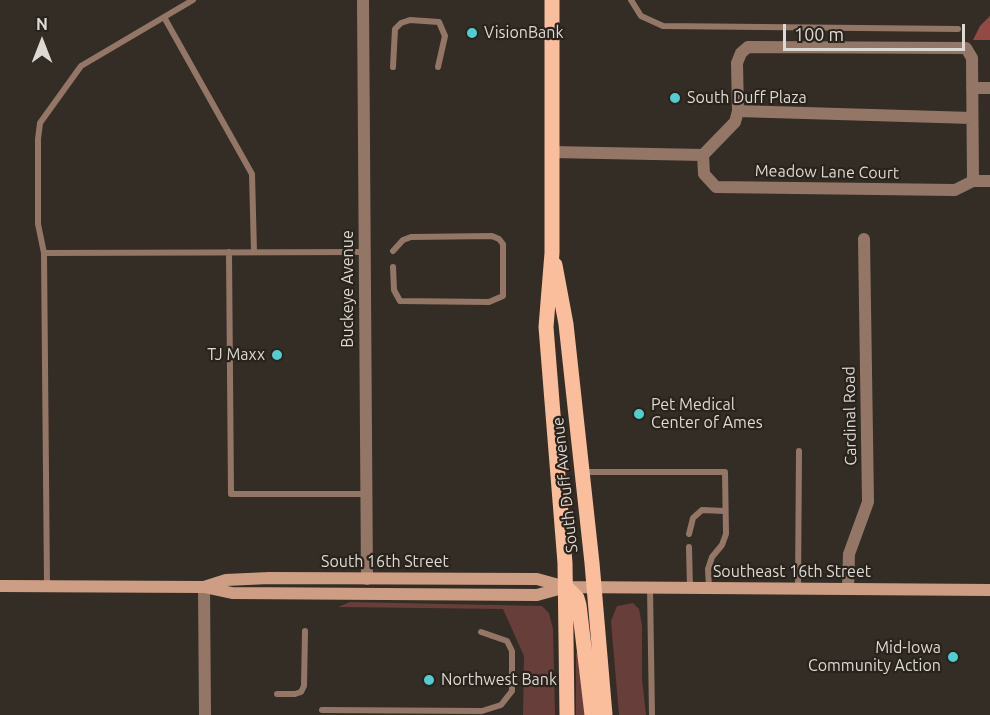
<!DOCTYPE html>
<style>
body{margin:0}
#map{position:relative;width:990px;height:715px;overflow:hidden;background:#332d25;font-family:Ubuntu,sans-serif}
canvas{display:block}
.north{position:absolute;left:12px;top:12px;width:60px;height:60px;-webkit-text-stroke:4px #29231c;paint-order:stroke;rotate:0deg;font-size:16px;font-weight:700;line-height:24px;text-align:center;color:#ddd9d4}
.north::after{content:'';display:block;margin:auto;width:21px;height:27px;background:#ddd9d4;clip-path:polygon(50% 0,100% 100%,50% 72%,0 100%)}
.scale{position:absolute;left:783px;top:24px;width:182px;height:27px;box-sizing:border-box;border:3px solid #ddd9d4;border-top:0;padding-left:8px;font-size:18px;line-height:21px;white-space:nowrap;color:#ddd9d4;-webkit-text-stroke:4px #29231c;paint-order:stroke}
</style>
<div id="map">
<canvas width="990" height="715"></canvas>
<div class="north">N</div>
<div class="scale">100 m</div>
</div>
<script>
const ctx = document.querySelector('canvas').getContext('2d');
ctx.lineJoin = 'round';
function fillPath(path, color) { ctx.fillStyle = color; ctx.fill(path, 'evenodd'); }
const toPath = rows => new Path2D(rows.map(r => 'M' + r).join(''));
function stroke(path, color, width, dash) { ctx.strokeStyle = color; ctx.lineWidth = width; ctx.lineCap = dash ? 'butt' : 'round'; ctx.setLineDash(dash || []); ctx.stroke(path); }
function drawText(font, color, halo, rows, align = 'center') {
  ctx.font = font + ' Ubuntu,sans-serif'; ctx.lineWidth = 4.5; ctx.setLineDash([]); ctx.textBaseline = 'middle'; ctx.strokeStyle = halo; ctx.fillStyle = color; for (const [text, x, y, turn = 0] of rows) {
    ctx.save(); ctx.translate(x, y); ctx.rotate((+turn || 0) * Math.PI / 180); ctx.textAlign = isNaN(turn) ? turn : align; if (halo) ctx.strokeText(text, 0, 0); ctx.fillText(text, 0, 0); ctx.restore();
  }
}
const green = toPath([
 [350,602,542,606,549,613,553,629,555,715,523,715,524,656,503,609,338,607],
 [633,603,639,609,642,625,642,679,646,715,619,715,611,621,617,606],
 [576,653,581,653,588,715,576,715]
]);
const forest = toPath([
 [990,16,990,40,973,40,980,26]
]);
const service = toPath([
 [631,0,641,16,663,26,958,29],
 [164,17,252,174,254,252],
 [393,67,395,29,401,23,410,20,439,22,445,36,438,67],
 [393,251,403,240,411,237,492,236,499,239,503,244,503,296,489,302,400,301,394,290,393,267],
 [229,252,231,494,367,494],
 [44,253,365,252],
 [583,472,725,472,726,534,722,545,712,557,708,569,709,588],
 [689,534,693,518,702,510,725,511],
 [689,547,690,588],
 [47,586,44,253,38,224,38,139,40,123,81,66,193,0],
 [650,588,652,715],
 [798,588,799,451],
 [277,694,295,694,301,692,304,686,305,631],
 [322,710,482,711,501,705,512,691,512,651,507,641,481,632]
]);
const minor = toPath([
 [363,0,367,579],
 [972,88,990,88],
 [738,111,972,118],
 [552,152,703,155],
 [973,181,972,58,966,48,748,47,741,53,737,63,738,111,735,122,703,155,704,174,716,187,955,190,973,181,990,181],
 [204,587,205,715],
 [848,589,849,554,868,502,864,239]
]);
const secondary = toPath([
 [0,586,204,587,232,593,537,595,566,587],
 [204,587,226,580,269,578,537,579,566,587,990,590]
]);
const primary = toPath([
 [552,0,552,253,546,327,565,563,567,715],
 [555,265,566,324,592,563,605,715],
 [566,587,577,598,579,605,592,715]
]);
const markers = [
 [472,33,6,"#52cdd0"],
 [675,98,6,"#52cdd0"],
 [277,355,6,"#52cdd0"],
 [639,414,6,"#52cdd0"],
 [953,657,6,"#52cdd0"],
 [429,680,6,"#52cdd0"]
];
const poiNames = [
 ["VisionBank",484,33],
 ["South Duff Plaza",687,98],
 ["TJ Maxx",265,355,"right"],
 ["Pet Medical",651,405],
 ["Center of Ames",651,423],
 ["Mid-Iowa",941,648,"right"],
 ["Community Action",941,666,"right"],
 ["Northwest Bank",441,680]
];
const streetNames = [
 ["Meadow Lane Court",827,172,1],
 ["Buckeye Avenue",348,289,-90],
 ["Cardinal Road",850,416,-91],
 ["South Duff Avenue",565,485,-96],
 ["South 16th Street",385,562],
 ["Southeast 16th Street",792,572]
];
fillPath(green, '#683e3a');
fillPath(forest, '#934944');
stroke(service, '#947666', 6);
stroke(minor, '#947666', 12);
stroke(secondary, '#ce9e84', 12);
stroke(primary, '#fbbe9c', 15);
for (const [x, y, r, color] of markers) { const dot = new Path2D(); dot.arc(x, y, r, 0, 2 * Math.PI); ctx.fillStyle = color; ctx.fill(dot); stroke(dot, '#29231c', 2); }
drawText('16px', '#ddd9d4', '#29231c', poiNames, 'left');
drawText('16px', '#ddd9d4', '#29231c', streetNames);
</script>
